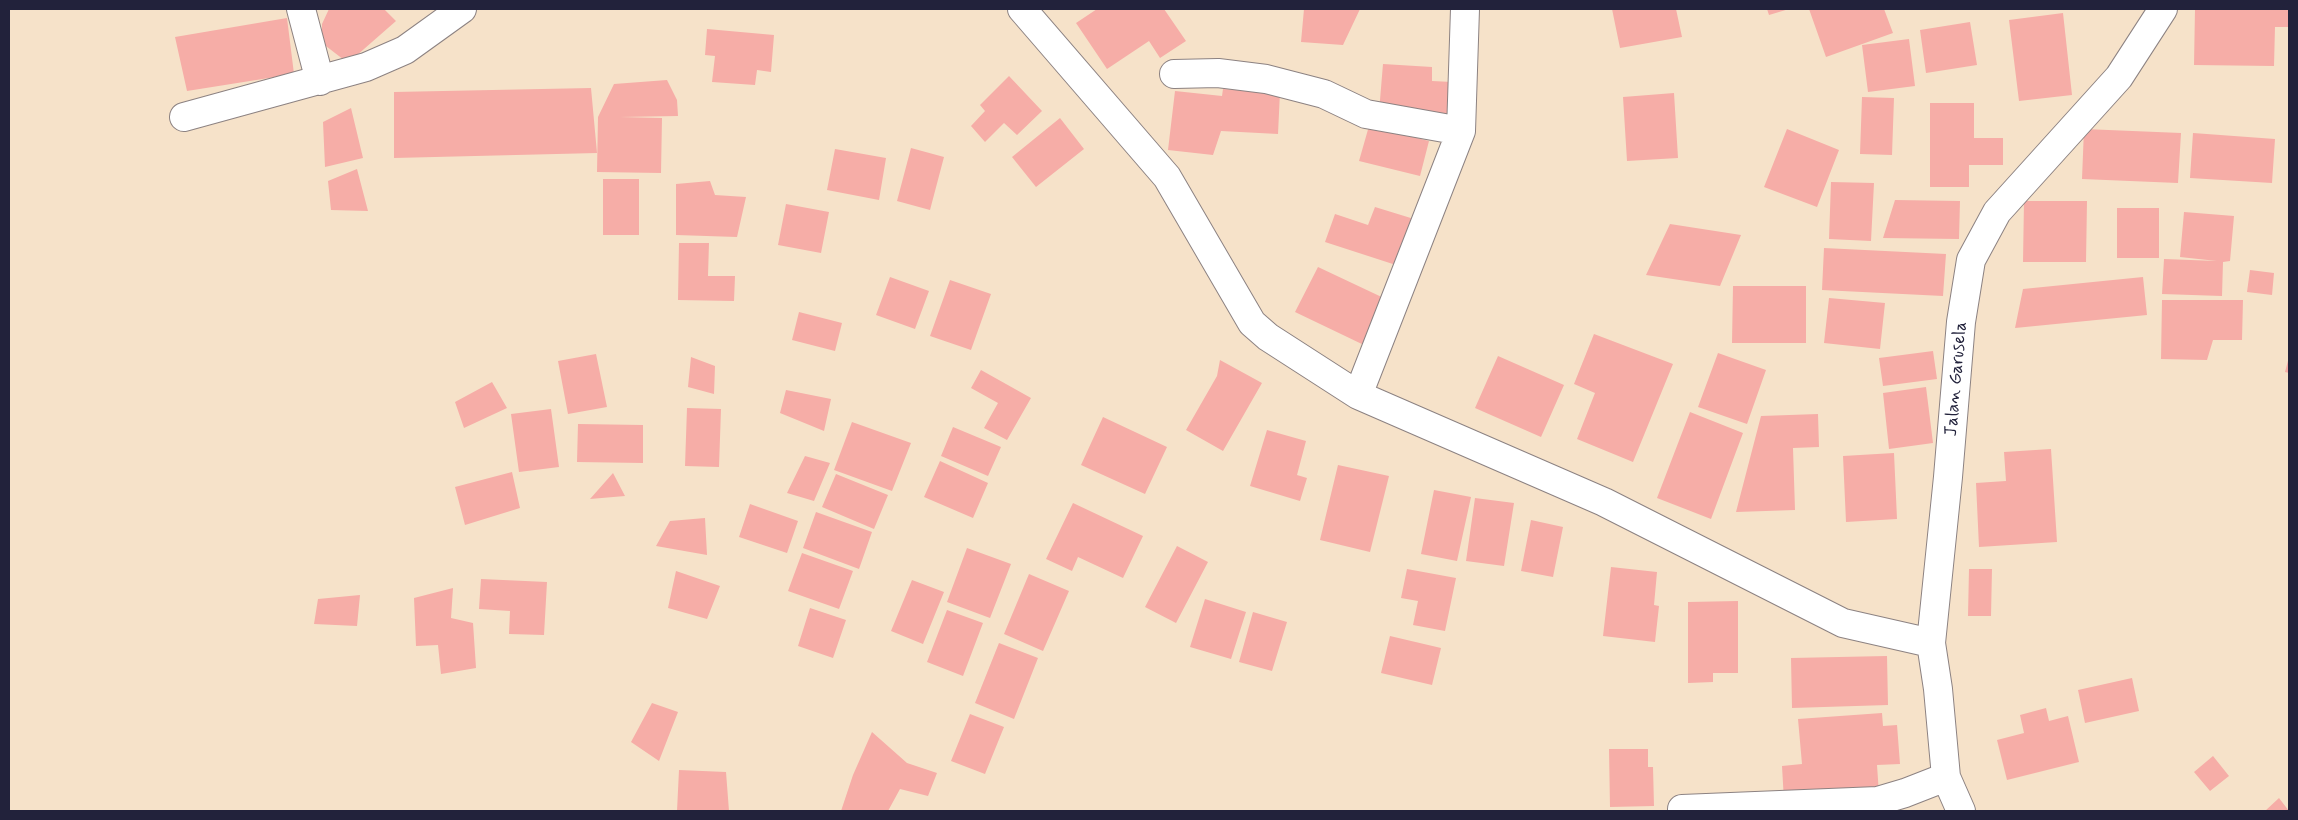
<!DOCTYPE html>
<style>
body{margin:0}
#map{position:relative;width:2298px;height:820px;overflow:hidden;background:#f6e2c9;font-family:Mynerve,sans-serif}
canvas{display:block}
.frame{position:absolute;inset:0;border:10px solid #22223b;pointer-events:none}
</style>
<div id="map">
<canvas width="2298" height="820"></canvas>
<div class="frame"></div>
</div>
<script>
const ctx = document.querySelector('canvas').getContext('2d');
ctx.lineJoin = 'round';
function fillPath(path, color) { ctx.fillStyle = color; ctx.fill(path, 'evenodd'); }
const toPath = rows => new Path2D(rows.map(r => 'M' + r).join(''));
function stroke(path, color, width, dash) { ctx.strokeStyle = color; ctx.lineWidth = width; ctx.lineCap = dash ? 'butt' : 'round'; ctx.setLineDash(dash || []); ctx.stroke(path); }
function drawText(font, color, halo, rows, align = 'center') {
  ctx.font = font + ' Mynerve,sans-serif'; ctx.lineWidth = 5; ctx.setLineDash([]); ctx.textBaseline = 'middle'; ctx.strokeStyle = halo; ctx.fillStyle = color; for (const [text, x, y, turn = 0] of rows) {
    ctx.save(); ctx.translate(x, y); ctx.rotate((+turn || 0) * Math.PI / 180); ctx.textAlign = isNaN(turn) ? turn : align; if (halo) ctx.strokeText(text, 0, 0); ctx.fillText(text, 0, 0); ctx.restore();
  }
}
const building = toPath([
 [329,9,384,9,396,21,348,63,322,43,322,24],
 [1097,9,1164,9,1186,41,1160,58,1149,41,1107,69,1076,23],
 [1304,9,1360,9,1343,45,1301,42],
 [1612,9,1676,9,1682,37,1620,48],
 [1767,9,1789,9,1769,15],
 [1809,9,1884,9,1893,33,1826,57],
 [2195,9,2289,9,2289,27,2275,27,2274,66,2194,65],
 [2063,13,2072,95,2019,101,2009,20],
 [287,18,294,74,187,91,175,37],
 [1970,22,1977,65,1926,73,1920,30],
 [707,29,774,35,771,72,757,70,755,85,712,82,715,56,705,55],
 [1909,39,1915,86,1868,92,1862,45],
 [1383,64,1432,67,1432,81,1452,82,1450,116,1379,112],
 [1009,76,1042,111,1017,135,1004,123,985,142,971,126,985,111,980,105],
 [667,80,677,100,678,116,620,117,662,118,661,173,597,172,598,117,614,84],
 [591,88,597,153,394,158,394,92],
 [1223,89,1280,92,1278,134,1221,131,1213,155,1168,150,1175,91,1222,96],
 [1674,93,1678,158,1627,161,1623,97],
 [1862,97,1894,98,1892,155,1860,154],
 [1930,103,1974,103,1974,138,2003,138,2003,165,1969,165,1969,187,1930,187],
 [351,108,363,158,325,167,323,122],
 [1060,118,1084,149,1036,187,1012,157],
 [1369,126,1429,141,1420,176,1359,161],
 [1787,129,1839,150,1817,207,1764,187],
 [2084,129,2181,133,2178,183,2082,179],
 [2193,133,2275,139,2272,183,2190,178],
 [911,148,944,157,930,210,897,201],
 [835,149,886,158,879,200,827,190],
 [357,169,368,211,331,210,328,181],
 [603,179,639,179,639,235,603,235],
 [710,181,715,195,746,197,737,237,676,235,676,184],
 [1831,182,1874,183,1871,241,1829,239],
 [1895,200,1960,201,1959,239,1883,238],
 [2024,201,2087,201,2086,262,2023,262],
 [786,204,829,212,821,253,778,245],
 [1375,207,1414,219,1399,266,1325,242,1335,214,1368,225],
 [2117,208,2159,208,2159,258,2117,258],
 [2184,212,2234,216,2230,261,2223,262,2222,296,2162,294,2164,259,2217,261,2180,257],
 [1670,224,1741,235,1720,286,1646,275],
 [679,243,709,243,708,276,735,276,734,301,678,300],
 [1824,248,1946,254,1943,296,1822,290],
 [1318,267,1388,300,1366,346,1295,312],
 [2250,270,2274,273,2272,295,2247,292],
 [890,277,929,291,915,329,876,315],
 [2143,277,2147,315,2015,328,2023,289],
 [950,280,991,294,971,350,930,336],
 [1733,286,1806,286,1806,343,1732,343],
 [1829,298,1885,303,1880,349,1824,343],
 [2162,300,2243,300,2242,340,2213,340,2207,360,2161,359],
 [799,312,842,323,835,351,792,340],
 [1594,334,1673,364,1633,462,1577,439,1595,393,1574,384],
 [1933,351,1937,379,1883,386,1879,358],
 [1718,353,1766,370,1747,424,1698,407],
 [596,354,607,407,568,414,558,361],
 [1498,356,1564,385,1541,437,1475,408],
 [691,357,715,366,714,394,688,387],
 [2289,357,2289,373,2285,372],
 [1220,360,1262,383,1223,451,1186,430,1217,376],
 [981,370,1031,398,1007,440,984,428,998,403,971,388],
 [492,382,507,408,464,428,455,402],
 [1926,387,1933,443,1889,449,1883,393],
 [786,390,831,399,824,431,780,413],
 [687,408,721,409,719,467,685,466],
 [551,409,559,467,519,472,511,414],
 [1690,412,1743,433,1711,519,1657,498],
 [1818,414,1819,447,1793,448,1795,510,1736,512,1761,416],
 [1103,417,1167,447,1145,494,1081,465],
 [852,422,911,443,892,491,834,470],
 [578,424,643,425,643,463,577,462],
 [953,427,1001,447,988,476,941,456],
 [1267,430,1306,441,1297,475,1307,478,1300,501,1250,486],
 [2051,449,2057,542,1979,547,1976,483,2006,481,2004,452],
 [1894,453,1897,519,1846,522,1843,456],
 [805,456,830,463,814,501,787,493],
 [940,461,988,483,973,518,924,497],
 [1338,465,1389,476,1370,552,1320,540],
 [512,472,520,508,465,525,455,487],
 [613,473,625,496,590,499],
 [836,474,888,495,874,529,822,507],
 [1434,490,1471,497,1457,561,1421,554],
 [1475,498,1514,503,1504,566,1466,561],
 [1073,503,1143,536,1123,578,1078,557,1072,571,1046,559],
 [750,504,798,521,787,553,739,537],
 [816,512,872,532,859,569,803,548],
 [705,518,707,555,656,546,670,521],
 [1531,520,1563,527,1553,577,1521,571],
 [1177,546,1208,562,1176,623,1145,607],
 [967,548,1011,564,990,618,947,602],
 [802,553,853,571,839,609,788,591],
 [1611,567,1657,572,1654,605,1659,606,1655,642,1603,636],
 [1407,569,1456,578,1445,631,1413,625,1418,601,1401,598],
 [1969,569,1992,569,1991,616,1968,616],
 [676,571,720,586,707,619,668,608],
 [1029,574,1069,591,1043,651,1004,634],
 [481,579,547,582,544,635,509,634,510,611,479,609],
 [912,580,944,592,923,644,891,631],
 [453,588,451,618,473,623,476,668,441,674,438,645,416,646,414,598],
 [360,595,357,626,314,624,318,599],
 [1205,599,1246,612,1231,659,1190,647],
 [1738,601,1738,673,1713,673,1713,682,1688,683,1688,602],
 [810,608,846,620,833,658,798,646],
 [947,610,983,623,963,676,927,662],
 [1253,612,1287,622,1272,671,1239,662],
 [1390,636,1441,648,1432,685,1381,673],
 [999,643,1038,658,1014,719,975,703],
 [1887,656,1888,705,1792,708,1791,658],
 [2132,678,2139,711,2085,723,2078,690],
 [652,703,678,712,659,761,631,742],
 [2046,708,2049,721,2068,716,2079,762,2007,780,1997,740,2024,733,2020,715],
 [1882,713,1883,726,1897,725,1900,764,1877,765,1879,794,1784,801,1782,766,1802,764,1798,719],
 [970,714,1004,727,985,774,951,761],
 [872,732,907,763,937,773,928,796,900,789,888,811,841,811,853,775],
 [1609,749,1648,749,1648,767,1653,767,1654,806,1610,807],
 [2213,756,2229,776,2210,791,2194,772],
 [679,770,726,772,729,811,677,811],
 [2279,798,2289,811,2265,811]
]);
const minor = toPath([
 [301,9,320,81],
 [1022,9,1167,177,1252,323,1268,337,1358,395,1604,502,1843,623,1931,643],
 [1174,74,1218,73,1266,79,1324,94,1366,114,1461,131],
 [184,117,366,67,405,50,462,9],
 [1358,395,1461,131,1465,9],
 [1682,809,1878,801,1905,793,1946,777],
 [1961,811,1946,777,1938,689,1931,643,1948,477,1961,322,1971,260,1997,212,2119,77,2163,9]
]);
const streetNames = [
 ["Jalan Garusela",1957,379,-85]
];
fillPath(building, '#f6ada7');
stroke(minor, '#8c8282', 30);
stroke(minor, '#fff', 28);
drawText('18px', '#22223b', '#fff', streetNames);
</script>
